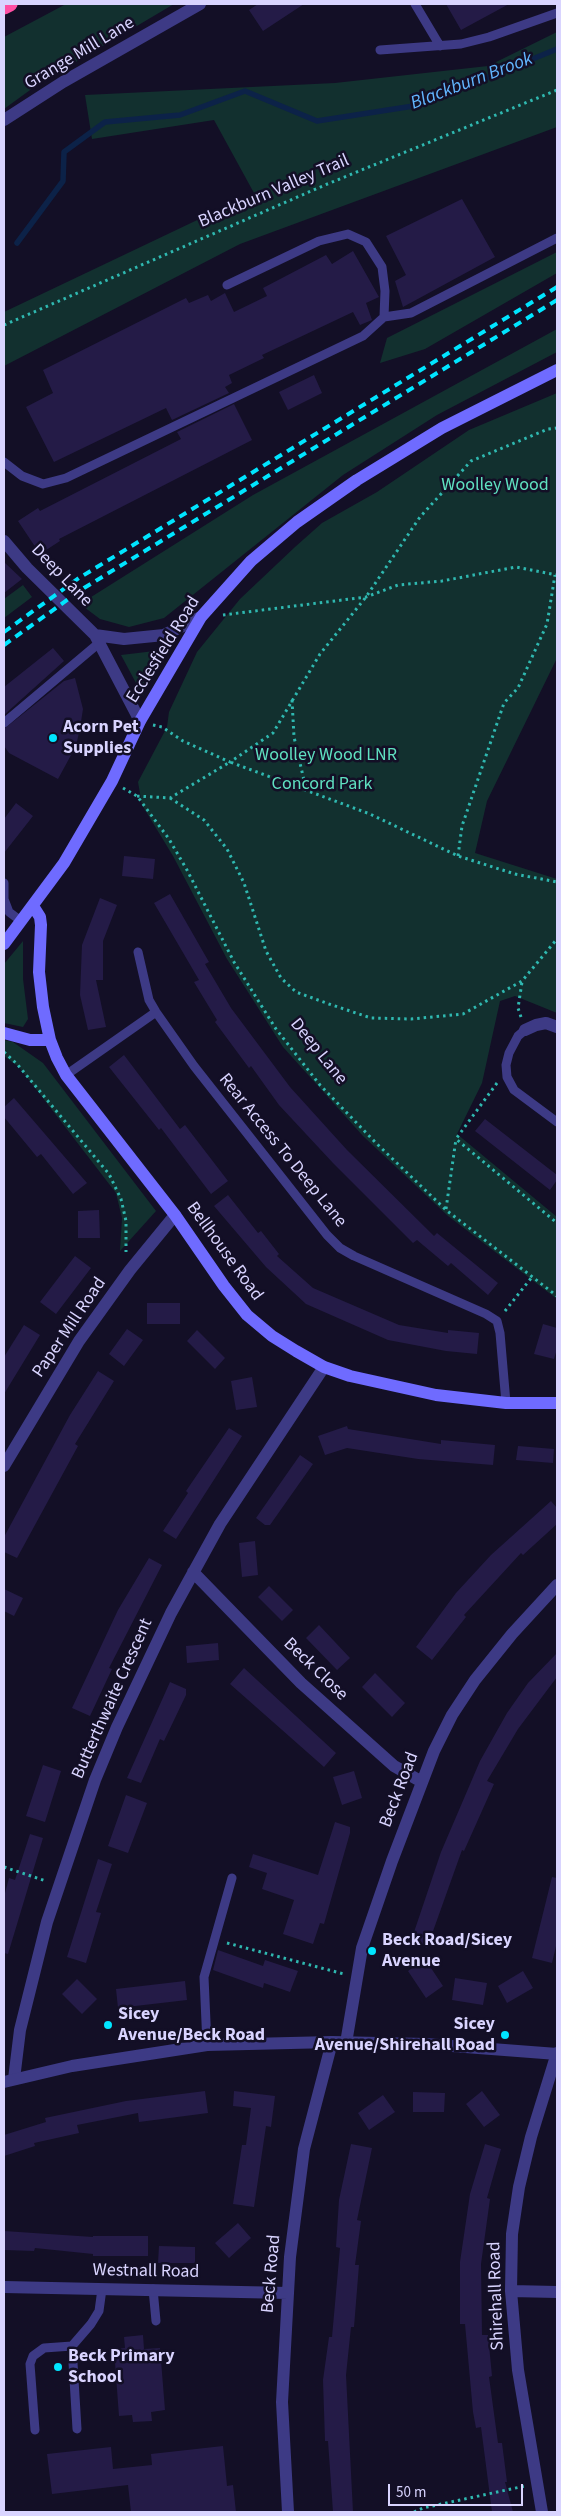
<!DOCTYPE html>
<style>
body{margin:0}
#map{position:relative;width:561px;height:2516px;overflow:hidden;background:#130f26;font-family:"Source Sans 3",sans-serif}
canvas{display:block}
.frame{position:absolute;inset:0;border:5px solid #d9d4ff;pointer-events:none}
.scale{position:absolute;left:388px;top:2484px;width:135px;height:22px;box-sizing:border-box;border:2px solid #d9d4ff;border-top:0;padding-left:6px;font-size:15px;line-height:18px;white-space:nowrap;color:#d9d4ff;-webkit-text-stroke:4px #130f26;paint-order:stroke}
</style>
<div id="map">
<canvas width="561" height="2516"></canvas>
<div class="frame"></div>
<div class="scale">50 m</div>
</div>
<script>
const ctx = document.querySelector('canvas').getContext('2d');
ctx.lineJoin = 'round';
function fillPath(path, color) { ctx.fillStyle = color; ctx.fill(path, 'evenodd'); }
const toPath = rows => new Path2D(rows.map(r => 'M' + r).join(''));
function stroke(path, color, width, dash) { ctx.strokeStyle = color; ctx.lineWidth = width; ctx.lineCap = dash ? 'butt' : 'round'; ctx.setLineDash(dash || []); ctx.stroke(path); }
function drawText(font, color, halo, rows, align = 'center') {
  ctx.font = font + ' "Source Sans 3",sans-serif'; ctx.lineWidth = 5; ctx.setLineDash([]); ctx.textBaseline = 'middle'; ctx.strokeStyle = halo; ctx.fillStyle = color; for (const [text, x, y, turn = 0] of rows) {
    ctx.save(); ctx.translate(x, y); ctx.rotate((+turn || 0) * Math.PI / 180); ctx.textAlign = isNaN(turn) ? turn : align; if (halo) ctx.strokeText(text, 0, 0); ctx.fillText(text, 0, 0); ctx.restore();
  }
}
const green = toPath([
 [66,4,174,4,37,85,4,109,4,37],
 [557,32,557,127,240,244,4,366,4,312,254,193,214,120,92,139,85,95,335,83,488,66],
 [557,252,557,273,425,349,380,363,387,338],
 [557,329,557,352,437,415,343,475,164,618,129,627,100,619,80,604,253,495],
 [557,393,557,658,487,801,475,853,557,879,557,1013,515,996,500,1001,482,1083,457,1134,557,1217,557,1299,448,1216,363,1136,283,1047,227,959,173,856,142,805,138,782,167,727,169,712,197,652,240,599,295,547,322,523,377,492,469,430],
 [23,585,32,597,4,618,4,599],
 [163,650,143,696,121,655],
 [23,941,23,979,28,1019,23,1027,4,1023,4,964],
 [4,1040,13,1042,43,1063,156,1211,120,1251,122,1218,116,1193,19,1067,4,1056]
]);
const stream = toPath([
 [17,243,63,181,64,152,105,122,180,115,245,91,317,121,420,105,557,49]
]);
const building = toPath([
 [258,4,304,4,263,31,249,10],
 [446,4,509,4,461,30],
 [462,199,495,257,403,307,395,281,406,275,386,236],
 [353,251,379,297,366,303,372,320,360,325,353,312,262,355,264,358,229,375,232,383,225,387,229,393,172,420,166,408,54,462,26,407,53,393,43,370,186,298,189,303,208,295,211,301,225,293,234,312,267,296,263,288,326,255,332,264],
 [314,375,322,393,288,410,279,392],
 [234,404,252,440,59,539,60,541,40,554,18,521,38,508,40,511,181,439,177,432],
 [4,562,22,579,4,593],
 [53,648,64,661,4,715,4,687],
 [75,678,83,709,80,728,76,746,58,779,9,753,4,746,4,729,64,681],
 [16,803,33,816,4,853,4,819],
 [124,856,155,859,153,879,122,876],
 [170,894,209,962,205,964,231,1008,290,1087,347,1150,434,1236,437,1233,498,1283,488,1295,451,1263,448,1266,417,1240,413,1243,333,1163,279,1105,251,1066,249,1068,215,1022,217,1020,194,982,199,980,154,903],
 [100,898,117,905,103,941,103,980,96,980,106,1027,88,1030,80,995,82,945],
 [124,1055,180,1129,185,1125,228,1181,211,1194,161,1128,159,1130,109,1067],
 [14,1098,87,1183,73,1194,41,1154,37,1157,4,1117,4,1107],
 [485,1119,557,1175,557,1180,550,1190,475,1131],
 [228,1195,258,1233,261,1231,279,1254,277,1256,313,1288,399,1325,448,1333,448,1330,479,1333,477,1354,446,1351,388,1340,306,1304,266,1267,214,1206],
 [99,1210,100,1238,78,1238,78,1211],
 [75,1256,91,1268,56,1314,40,1302],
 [147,1303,180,1303,180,1324,147,1324],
 [543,1324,557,1328,557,1349,554,1359,534,1354],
 [24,1325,40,1335,4,1394,4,1357],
 [127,1329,143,1340,124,1366,109,1354],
 [197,1330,225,1358,215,1369,187,1341],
 [98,1371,114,1381,75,1444,78,1446,17,1558,4,1552,4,1537,70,1415],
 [252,1377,257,1407,236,1410,231,1381],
 [347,1426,348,1429,441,1444,441,1440,495,1445,493,1465,418,1459,347,1448,325,1455,318,1436],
 [229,1428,242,1436,176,1539,163,1531,188,1493,186,1491],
 [518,1446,554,1449,553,1463,516,1460],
 [300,1455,313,1464,270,1525,265,1525,256,1518],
 [551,1501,557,1508,557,1524,523,1555,521,1553,464,1615,466,1617,432,1660,416,1647,456,1593,491,1555],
 [255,1541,258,1575,242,1577,239,1543],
 [149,1558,162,1565,109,1668,112,1669,90,1716,72,1708,118,1610],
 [269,1586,293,1610,282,1621,258,1597],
 [4,1589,23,1598,14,1616,4,1611],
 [319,1625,350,1658,337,1670,306,1638],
 [218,1643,219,1660,187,1663,186,1646],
 [557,1653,557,1677,518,1729,487,1781,494,1784,464,1851,462,1850,427,1948,411,1941,441,1852,480,1761,507,1713,528,1683],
 [244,1668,336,1753,324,1767,230,1684],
 [375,1673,405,1703,392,1717,362,1687],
 [170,1682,186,1689,186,1695,164,1741,160,1739,141,1783,127,1778],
 [43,1765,61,1771,45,1822,26,1816],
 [354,1771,362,1798,342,1805,333,1777],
 [126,1795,147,1803,128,1853,108,1846],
 [335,1822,350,1827,350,1833,324,1924,320,1923,313,1944,283,1934,294,1900,262,1889,267,1873,249,1867,253,1854,318,1875],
 [30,1834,43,1838,8,1954,4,1953,4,1897,9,1878,15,1880],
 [98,1859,112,1864,96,1912,101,1913,86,1963,67,1957],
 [552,1877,557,1878,557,1942,552,1963,532,1958],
 [218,1950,263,1966,265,1960,298,1971,290,1992,264,1983,263,1988,213,1970],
 [425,1959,443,1986,426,1998,408,1971],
 [523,1971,533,1988,507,2003,498,1986],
 [455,1978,487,1983,483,2005,452,2000],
 [77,1979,97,1999,82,2014,62,1994],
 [185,1981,187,2000,118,2008,116,1989],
 [205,2091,208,2113,139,2122,138,2113,77,2125,79,2133,34,2143,35,2146,4,2156,4,2135,46,2122,45,2118,126,2101],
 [234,2091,275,2096,271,2127,266,2126,254,2207,233,2204,242,2145,246,2145,251,2108,233,2106],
 [482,2091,500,2115,484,2127,466,2104],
 [413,2092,445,2093,444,2112,413,2112],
 [383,2095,395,2112,369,2130,358,2113],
 [351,2144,372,2148,357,2220,361,2221,355,2265,359,2265,354,2327,351,2327,346,2375,353,2512,333,2512,328,2441,325,2441,323,2380,329,2337,332,2337,340,2248,336,2247,339,2200],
 [485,2144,501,2149,487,2198,490,2199,481,2264,482,2335,488,2335,492,2376,489,2377,498,2443,502,2443,507,2482,505,2482,513,2512,492,2512,481,2427,476,2428,473,2412,465,2324,460,2324,460,2262,470,2194],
 [238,2223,251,2238,229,2258,215,2243],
 [4,2231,93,2237,93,2236,148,2236,148,2256,93,2256,93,2254,35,2248,34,2251,4,2250],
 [159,2246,195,2247,195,2263,158,2263],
 [143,2335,144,2349,160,2348,165,2410,151,2412,152,2421,133,2422,132,2415,119,2416,114,2349,125,2348,124,2337],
 [223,2446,227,2486,233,2485,236,2512,131,2512,128,2485,52,2494,47,2454,111,2447,113,2469,152,2465,151,2454]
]);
const path = toPath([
 [4,325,325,185,557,90],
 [223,615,366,597,398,585,442,581,516,567,557,575],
 [292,700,294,737,306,789],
 [153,725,162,727,183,741,230,762,273,733,320,654,366,597,420,517,471,461,548,429,557,428],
 [123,788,137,796,169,839,187,870,234,962,276,1029,320,1085,376,1143,446,1210,557,1296],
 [137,796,170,798,230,762,370,814,458,856,515,874,557,882],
 [170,798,204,820,227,849,244,883,266,951,281,978,296,992,329,1004,371,1018,411,1019,463,1014,522,981,557,939],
 [458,856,462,826,504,703,518,688,547,624,555,575],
 [521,1017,518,1008,522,982],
 [4,1052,17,1064,109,1174,121,1199,126,1221,126,1252],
 [497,1083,456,1139,557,1223],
 [446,1209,456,1139],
 [505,1311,532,1277],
 [4,1867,46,1881],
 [227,1943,344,1974],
 [414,2512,423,2508,525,2486]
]);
const service = toPath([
 [415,4,440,46],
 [380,50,461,44,489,37,557,13],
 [384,317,411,313,557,238],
 [4,462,22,476,43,484,66,478,363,336,384,317,385,291,382,267,366,242,348,234,319,241,227,285],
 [4,723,99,643],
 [4,883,4,899,9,912,21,921],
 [138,952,149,1000,156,1012,194,1066,327,1235,340,1248,354,1256,486,1314,497,1321,500,1333,506,1403],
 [525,1030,518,1036,509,1053,506,1065,507,1077,514,1090,557,1122],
 [66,1075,156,1012],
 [207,2045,204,1977,232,1878],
 [153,2289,156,2321],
 [72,2346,77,2429],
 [35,2430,30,2364,33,2356,44,2348,72,2346,91,2324,99,2311,102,2289]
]);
const minor = toPath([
 [525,1030,536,1025,546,1023,557,1027],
 [4,1466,79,1341,130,1270,175,1215],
 [193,1572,301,1683,394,1766,422,1782],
 [346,2043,362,1948,392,1861,434,1751,452,1715,475,1680,512,1634,557,1585],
 [14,2079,20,2030,47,1922,95,1780,117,1727,171,1613,220,1524,324,1367],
 [4,2287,288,2293],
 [511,2291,557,2292],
 [288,2512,282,2402,290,2257,304,2149,332,2042],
 [542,2512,518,2370,511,2291,512,2234,519,2187,531,2137,557,2053]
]);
const tertiary = toPath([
 [4,120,63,82,200,4],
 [4,541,27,568,95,635,140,721],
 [95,635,124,639,164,635,201,617],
 [4,2082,72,2066,207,2045,332,2042,426,2044,557,2054]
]);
const secondary = toPath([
 [33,906,40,917,41,925,39,972,43,1007,50,1040,57,1058,66,1075,175,1215,224,1286,247,1315,272,1336,296,1351,324,1367,350,1376,436,1395,506,1403,557,1403],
 [4,944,64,863,112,781,140,721,201,617,251,561,297,522,357,480,442,428,557,370],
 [4,1033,30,1040,50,1040]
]);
const motorway = toPath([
 [4,7,10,4]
]);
const rail = toPath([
 [4,632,79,578,557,287],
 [4,645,84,588,557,300]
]);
const markers = [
 [53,738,5,"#00e5ff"],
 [372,1951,5,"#00e5ff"],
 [108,2025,5,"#00e5ff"],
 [505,2035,5,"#00e5ff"],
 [58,2367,5,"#00e5ff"]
];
const streetNames = [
 ["Grange Mill Lane",80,54,-31],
 ["Blackburn Valley Trail",274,192,-23],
 ["Deep Lane",61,576,46],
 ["Ecclesfield Road",164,650,-58],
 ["Deep Lane",318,1052,51],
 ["Rear Access To Deep Lane",282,1151,51],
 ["Bellhouse Road",224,1252,54],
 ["Paper Mill Road",70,1328,-56],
 ["Beck Close",315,1670,44],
 ["Butterthwaite Crescent",113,1699,-66],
 ["Beck Road",400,1790,-69],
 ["Westnall Road",146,2272,1],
 ["Beck Road",272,2274,-85],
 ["Shirehall Road",497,2296,-92]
];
const parkNames = [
 ["Woolley Wood",495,486],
 ["Woolley Wood LNR",326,756],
 ["Concord Park",322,785]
];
const poiNames = [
 ["Acorn Pet",63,728],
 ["Supplies",63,749],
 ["Beck Road/Sicey",382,1941],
 ["Avenue",382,1962],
 ["Sicey",118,2015],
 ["Avenue/Beck Road",118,2036],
 ["Sicey",495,2025,"right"],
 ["Avenue/Shirehall Road",495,2046,"right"],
 ["Beck Primary",68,2357],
 ["School",68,2378]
];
const waterNames = [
 ["Blackburn Brook",472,82,-21]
];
fillPath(green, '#12302f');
stroke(stream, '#0c2248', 5.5);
fillPath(building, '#241b47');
stroke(path, '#2fb8b0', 3, [2.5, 4]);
stroke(service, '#3d3a85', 9);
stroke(minor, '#3d3a85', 12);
stroke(tertiary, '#3d3a85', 12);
stroke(secondary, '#6f6bff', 12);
stroke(motorway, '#ff4fa3', 15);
stroke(rail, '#00e5ff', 4, [8, 6]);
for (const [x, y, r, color] of markers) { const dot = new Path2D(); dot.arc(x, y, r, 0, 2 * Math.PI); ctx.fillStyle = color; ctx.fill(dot); stroke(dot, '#130f26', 2); }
drawText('18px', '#d9d4ff', '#130f26', streetNames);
drawText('18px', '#5fe0c0', '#130f26', parkNames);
drawText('bold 18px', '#d9d4ff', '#130f26', poiNames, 'left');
drawText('italic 19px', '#62b6ff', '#130f26', waterNames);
</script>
